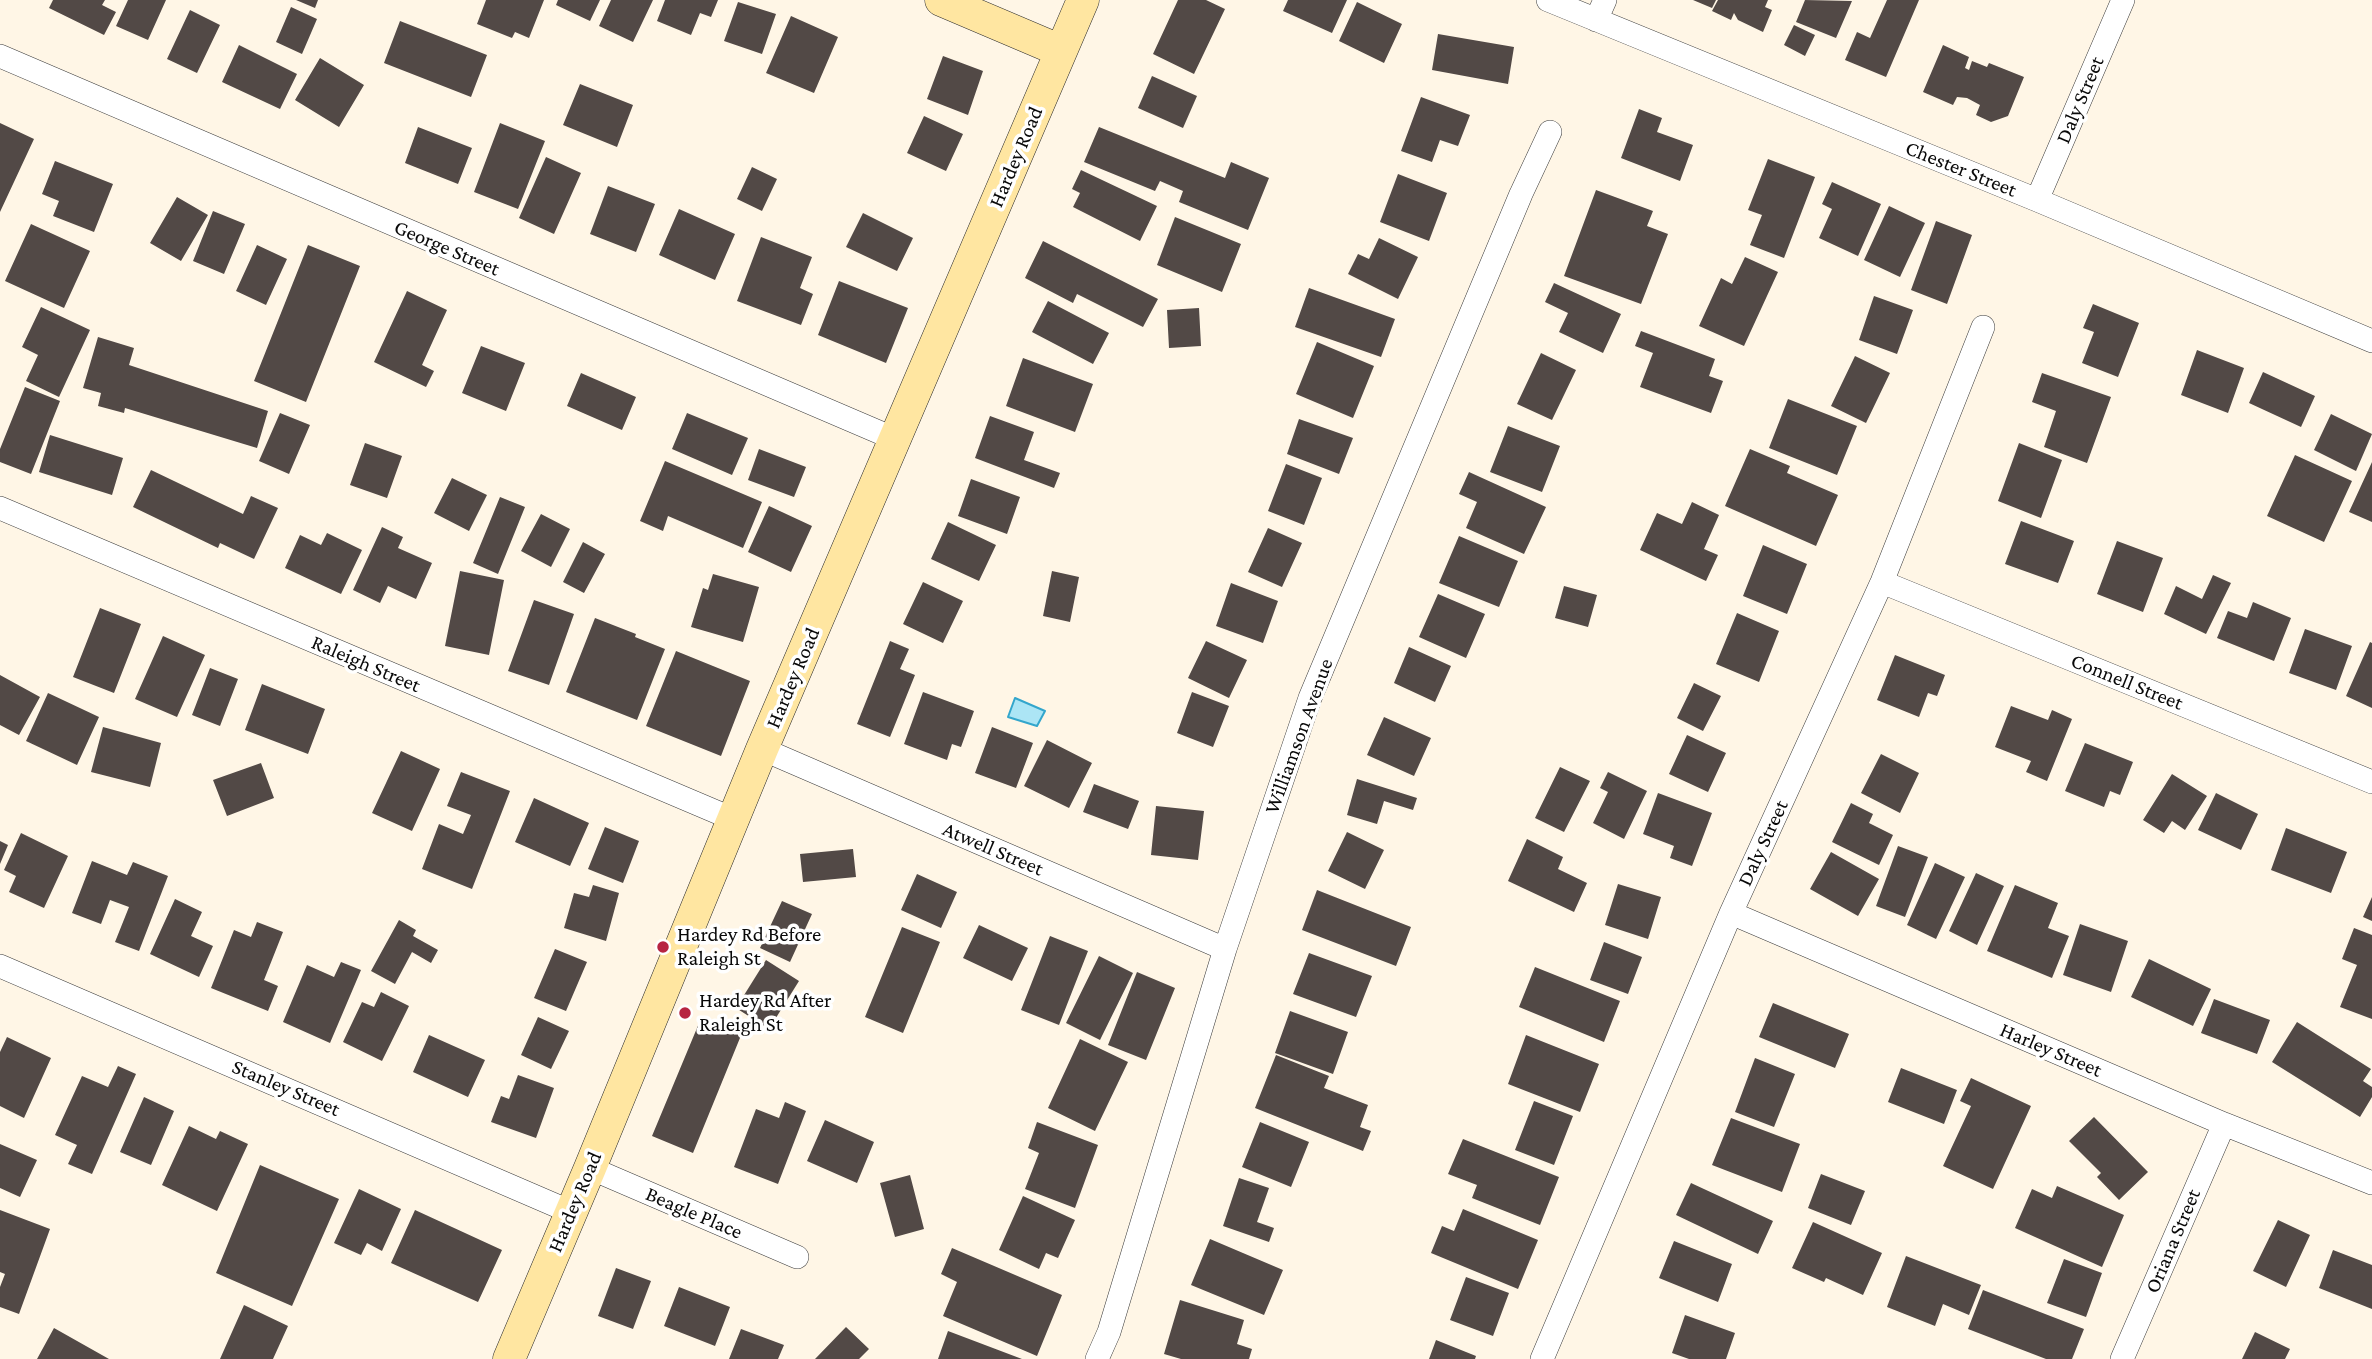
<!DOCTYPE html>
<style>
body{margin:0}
canvas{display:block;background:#fff6e6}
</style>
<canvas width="2372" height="1359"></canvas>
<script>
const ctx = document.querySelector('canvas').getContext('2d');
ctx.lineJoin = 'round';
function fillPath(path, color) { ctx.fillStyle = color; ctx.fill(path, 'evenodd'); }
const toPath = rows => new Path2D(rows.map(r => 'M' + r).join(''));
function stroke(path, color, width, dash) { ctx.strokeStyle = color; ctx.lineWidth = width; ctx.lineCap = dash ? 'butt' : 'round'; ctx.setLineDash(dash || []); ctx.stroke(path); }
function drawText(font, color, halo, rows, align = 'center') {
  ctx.font = font + ' "Crimson Pro",serif'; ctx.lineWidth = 7; ctx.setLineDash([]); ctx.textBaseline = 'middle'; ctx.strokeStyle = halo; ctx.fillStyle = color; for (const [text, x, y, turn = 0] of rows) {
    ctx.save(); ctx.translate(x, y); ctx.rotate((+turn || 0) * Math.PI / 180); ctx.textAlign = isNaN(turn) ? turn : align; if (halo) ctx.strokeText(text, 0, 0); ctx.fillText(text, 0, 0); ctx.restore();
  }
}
const water = toPath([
 [1015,698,1045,711,1037,726,1008,717,1015,698]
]);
const building = toPath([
 [53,0,105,0,102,5,116,12,104,35,49,8],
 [128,0,166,0,148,40,116,26],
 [296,0,318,0,315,8],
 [486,0,544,0,529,38,515,32,512,38,477,24],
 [558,0,600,0,590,21,556,5],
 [611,0,653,0,633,42,599,26],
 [665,0,718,0,711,17,700,13,691,35,657,21],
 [1178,0,1206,0,1225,9,1194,74,1153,54],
 [1288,0,1347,0,1332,33,1283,11],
 [1693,0,1716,0,1712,8],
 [1718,0,1768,0,1765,7,1772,10,1763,32,1738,20,1734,13,1731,20,1712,11],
 [1805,0,1852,1,1836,38,1796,22],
 [1887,0,1919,0,1886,77,1845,60,1857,32,1870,38],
 [738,2,776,14,762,54,724,41],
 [1357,2,1402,24,1384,63,1339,41],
 [291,7,317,19,302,54,276,42],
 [190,10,220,25,197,73,167,59],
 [791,16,838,37,814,93,766,73],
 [400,21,487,55,471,97,384,63],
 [1794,25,1815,35,1805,56,1784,45],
 [1438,34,1514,47,1508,84,1432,70],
 [239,45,297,74,280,109,222,82],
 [1943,45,1969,57,1965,68,1969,70,1972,61,1987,67,1989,63,2024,77,2008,116,1991,122,1976,115,1980,105,1967,98,1957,97,1953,105,1923,92],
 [943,56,983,71,968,115,927,99],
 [320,58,364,85,339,127,295,100],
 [1152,76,1197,96,1183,128,1138,108],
 [580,84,633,105,617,147,563,125],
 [1421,97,1470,115,1458,146,1440,140,1432,162,1401,151],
 [1639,109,1662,118,1657,132,1693,145,1680,181,1621,158],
 [924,116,963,134,946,171,907,153],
 [0,123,34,139,0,212],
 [500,123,545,141,518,209,474,192],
 [418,127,472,148,458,184,405,163],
 [1099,127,1225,178,1231,162,1269,178,1248,230,1179,202,1183,191,1160,181,1155,191,1084,162],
 [546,157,581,173,554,234,519,218],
 [1768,159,1815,177,1784,258,1750,245,1762,215,1748,210],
 [55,161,113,184,94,232,53,216,59,201,42,194],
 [752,167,777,179,762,211,737,199],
 [1081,170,1157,206,1140,241,1073,207,1080,193,1072,189],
 [1398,174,1447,193,1429,241,1380,222],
 [1832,182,1881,204,1858,256,1819,238,1832,209,1822,204],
 [608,186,655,204,636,252,590,234],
 [1596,190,1653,211,1647,226,1668,234,1641,304,1564,276],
 [177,197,208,215,181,261,150,243],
 [1889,206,1925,223,1900,277,1864,260],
 [679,209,735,234,715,280,659,255],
 [213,211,245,224,224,274,193,261],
 [863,213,913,238,897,271,846,247],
 [1175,217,1241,244,1222,292,1157,265],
 [1936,221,1972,235,1947,304,1911,290],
 [31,224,90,251,64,308,5,281],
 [761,237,812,257,800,288,813,294,801,325,737,301],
 [1379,238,1418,257,1398,299,1348,274,1358,254,1369,259],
 [1043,241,1158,299,1143,327,1077,294,1073,303,1025,278],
 [257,245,287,259,266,305,236,291],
 [308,245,360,266,306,402,254,381],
 [1745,257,1778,272,1744,346,1699,326,1721,278,1732,284],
 [839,281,908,308,886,363,818,335],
 [1554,283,1621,314,1603,353,1559,332,1568,313,1545,302],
 [1309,288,1395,319,1381,357,1295,327],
 [407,291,447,310,422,365,434,371,426,387,374,362],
 [1874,296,1913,310,1897,354,1859,340],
 [1048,301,1109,333,1093,364,1032,332],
 [2093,304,2139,323,2118,377,2082,363,2094,332,2083,328],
 [41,307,90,330,59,397,26,381,38,355,22,347],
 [1199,308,1201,346,1169,348,1167,310],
 [1641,331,1715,359,1709,376,1723,381,1711,413,1640,387,1653,353,1635,346],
 [98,337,134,348,129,365,268,411,257,448,125,408,124,413,98,406,101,393,83,388],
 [1317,342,1374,366,1353,418,1296,394],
 [481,346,525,363,506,411,462,393],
 [2197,350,2244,368,2228,413,2181,395],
 [1541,353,1576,370,1552,420,1517,404],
 [1855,356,1890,373,1866,423,1831,406],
 [1023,358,1093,384,1075,432,1006,406],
 [2263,372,2315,396,2301,427,2249,403],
 [581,373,636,397,622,430,567,406],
 [2042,373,2111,397,2087,463,2044,447,2056,411,2032,402],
 [25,387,60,401,31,474,0,462,0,449],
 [1788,399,1857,426,1837,475,1769,448],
 [280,413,310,425,289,474,259,461],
 [687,413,748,438,732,475,672,449],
 [2331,414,2372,434,2356,471,2314,450],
 [990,416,1034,432,1024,460,1060,473,1054,488,975,458],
 [1299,419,1353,438,1339,474,1287,454],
 [1508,426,1560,446,1542,492,1490,472],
 [50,435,123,458,112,495,39,472],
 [365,443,402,456,387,498,350,485],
 [2019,443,2062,460,2041,518,1998,501],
 [759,449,806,467,794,497,748,480],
 [1750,449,1790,466,1787,473,1838,495,1816,546,1725,506],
 [2295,455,2352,481,2324,542,2267,516],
 [665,461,762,502,743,548,668,516,663,531,640,521],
 [2372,462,2372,522,2349,512],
 [1286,464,1322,478,1304,525,1268,511],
 [151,470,243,514,251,496,278,508,254,559,220,543,218,548,133,507],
 [1469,472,1546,507,1524,554,1466,528,1477,502,1459,494],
 [452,478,487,495,469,531,434,513],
 [971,479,1020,497,1007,534,958,516],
 [500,497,525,507,498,574,473,563],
 [1692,502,1719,515,1704,549,1718,555,1706,581,1640,550,1657,513,1682,524],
 [769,506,812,526,791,572,748,552],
 [541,514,570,529,551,567,521,551],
 [2021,521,2074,541,2058,583,2005,564],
 [948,522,996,545,979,581,931,559],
 [382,527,403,537,398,548,432,563,416,599,388,586,380,603,353,590],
 [1268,528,1302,543,1282,587,1248,572],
 [327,533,362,550,341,594,285,568,300,535,321,545],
 [1459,536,1518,561,1499,607,1439,583],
 [2117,541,2163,558,2143,612,2097,594],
 [583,542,605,554,584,593,563,582],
 [1763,545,1807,564,1787,614,1743,596],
 [460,571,504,580,489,655,445,646],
 [1052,571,1079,577,1070,622,1043,616],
 [713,574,759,587,743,642,691,627,703,588,708,590],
 [2213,575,2231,583,2206,634,2164,614,2176,586,2202,599],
 [923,582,963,601,943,643,903,624],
 [1231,583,1278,601,1263,643,1216,626],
 [1564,586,1597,595,1588,627,1555,618],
 [1438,594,1485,614,1466,658,1419,637],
 [534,600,574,614,549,685,508,671],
 [2253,602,2291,618,2274,661,2217,638,2228,611,2247,618],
 [100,608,141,624,114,693,73,677],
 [1737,613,1779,631,1759,682,1716,664],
 [595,618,636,634,635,637,665,649,637,720,566,692],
 [2305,629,2352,646,2336,690,2289,673],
 [163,636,205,655,177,717,135,699],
 [890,641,909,649,900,669,915,675,890,737,857,724],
 [1206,641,1247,660,1229,698,1188,678],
 [2370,642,2372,643,2372,708,2346,696],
 [1409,647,1451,666,1435,702,1394,683],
 [676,651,750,681,721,756,646,726],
 [1895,655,1945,675,1937,696,1928,693,1919,717,1877,700],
 [210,668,238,679,220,726,192,715],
 [0,675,40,697,19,735,0,725],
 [1694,683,1721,696,1703,731,1677,718],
 [262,684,325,709,308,754,245,730],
 [923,692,974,711,961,747,952,744,947,760,904,744],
 [1192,692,1229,706,1213,747,1177,733],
 [48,693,99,717,77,765,26,741],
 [2011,706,2048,720,2052,710,2072,719,2047,781,2026,772,2031,761,1995,747],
 [1384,717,1431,738,1414,776,1367,755],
 [103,727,161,743,150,787,91,772],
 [992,727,1033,743,1016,788,975,773],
 [1687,735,1726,753,1708,792,1669,774],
 [1047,740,1092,763,1069,808,1024,786],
 [2085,743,2133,762,2120,795,2110,791,2104,807,2065,791],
 [401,751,440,769,412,831,372,813],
 [1881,754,1919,773,1900,813,1861,793],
 [261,763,274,798,227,816,213,780],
 [1560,767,1590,781,1564,832,1535,818],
 [461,772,510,791,472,889,422,869,439,824,463,834,471,815,447,806],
 [1608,772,1647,791,1624,839,1593,823,1608,792,1600,788],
 [2172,774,2207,796,2185,830,2172,821,2164,833,2143,820],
 [1357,779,1417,798,1413,810,1384,801,1377,824,1347,815],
 [1094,784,1139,801,1128,829,1083,812],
 [1658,793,1712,813,1692,866,1670,858,1674,846,1643,834],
 [2216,793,2258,814,2241,850,2198,830],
 [534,798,589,823,570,866,515,842],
 [1851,803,1873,814,1869,823,1893,835,1879,865,1832,842],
 [1156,806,1204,811,1198,860,1151,855],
 [605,827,639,841,623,883,588,869],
 [2286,828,2347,852,2331,893,2271,870],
 [1347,832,1384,850,1365,889,1328,871],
 [21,833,68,856,44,908,9,892,16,876,4,870],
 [1527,839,1563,857,1558,869,1587,883,1574,912,1508,881],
 [0,841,8,845,0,864],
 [1898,846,1928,857,1905,917,1876,906],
 [853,849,856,877,803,882,800,854],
 [1831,852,1879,879,1858,916,1810,889],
 [92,861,127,875,133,862,168,876,139,951,115,942,129,907,110,900,101,924,72,913],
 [1935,863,1965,877,1936,939,1907,925],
 [1976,873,2004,886,1977,945,1949,931],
 [917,874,957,892,941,928,901,910],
 [1618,884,1661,897,1648,939,1605,925],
 [593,885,619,893,606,941,564,928,574,893,589,897],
 [2015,885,2058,903,2048,928,2069,936,2052,978,1987,951],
 [1317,890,1411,927,1396,966,1302,930],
 [2372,897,2372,921,2363,917],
 [175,899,202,912,191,936,213,946,199,977,150,954],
 [782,901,812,914,790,962,760,948],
 [399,920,416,930,413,936,438,950,431,963,412,952,395,984,371,971],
 [257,922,283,932,264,980,278,986,268,1011,211,988,234,930,251,937],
 [2080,924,2128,941,2111,992,2063,975],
 [979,925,1028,948,1012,981,963,958],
 [902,927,940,942,903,1033,865,1017],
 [2354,928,2372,935,2372,1019,2340,1007,2357,965,2342,959],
 [1050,936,1088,951,1059,1025,1021,1010],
 [1604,942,1642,957,1628,994,1590,980],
 [555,949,587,962,566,1011,534,998],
 [1309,953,1372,976,1356,1017,1293,994],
 [1099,956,1133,973,1100,1040,1066,1023],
 [2149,959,2211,989,2193,1026,2131,997],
 [766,960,799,981,769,1029,736,1008],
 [341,962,361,970,330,1043,283,1022,307,965,334,977],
 [1535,967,1620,1001,1604,1042,1519,1007],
 [1137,972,1175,988,1146,1060,1108,1045],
 [381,992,409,1006,382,1061,343,1042,362,1002,374,1007],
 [2214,999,2270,1020,2257,1054,2201,1033],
 [1773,1003,1849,1034,1835,1068,1759,1037],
 [1290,1011,1348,1032,1333,1074,1275,1053],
 [702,1016,742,1033,693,1153,652,1136],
 [538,1017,569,1031,551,1069,521,1055],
 [2297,1022,2371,1069,2363,1081,2372,1087,2372,1097,2360,1117,2272,1062],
 [429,1035,485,1060,468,1097,413,1072],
 [1526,1035,1599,1064,1580,1112,1508,1084],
 [7,1037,51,1058,24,1118,0,1106,0,1052],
 [1080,1039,1128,1062,1095,1131,1048,1108],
 [1276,1055,1329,1076,1324,1088,1368,1105,1360,1127,1371,1131,1363,1151,1255,1108],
 [1755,1058,1795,1074,1774,1127,1735,1112],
 [118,1066,136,1074,92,1174,68,1164,77,1145,55,1135,82,1076,108,1087],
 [1901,1068,1957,1090,1944,1124,1888,1102],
 [518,1075,554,1088,536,1138,491,1122,501,1096,509,1099],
 [1971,1078,2031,1106,1993,1189,1943,1166,1971,1106,1960,1101],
 [144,1097,174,1111,151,1165,120,1152],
 [1534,1101,1573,1116,1554,1165,1515,1150],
 [785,1102,806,1111,778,1184,734,1167,756,1109,779,1118],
 [2094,1117,2148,1172,2119,1200,2097,1177,2101,1173,2069,1141],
 [1731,1118,1800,1144,1782,1192,1712,1165],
 [825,1120,874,1142,857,1183,807,1161],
 [1037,1122,1098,1145,1075,1208,1025,1189,1039,1153,1028,1148],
 [1260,1122,1309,1142,1291,1187,1242,1167],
 [189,1126,216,1139,220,1131,248,1144,217,1211,162,1185],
 [1463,1139,1559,1177,1540,1225,1472,1198,1477,1185,1448,1174],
 [0,1144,37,1160,20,1197,0,1188],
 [260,1165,339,1199,292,1306,216,1273],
 [1821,1174,1865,1191,1851,1225,1808,1208],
 [910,1175,924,1229,895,1237,880,1183],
 [1239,1178,1269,1188,1257,1222,1274,1228,1269,1242,1223,1226],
 [1691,1183,1773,1221,1758,1254,1676,1215],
 [2057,1186,2124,1215,2102,1267,2015,1228,2032,1189,2052,1198],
 [359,1189,401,1209,382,1251,367,1243,361,1255,334,1243],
 [1023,1196,1075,1220,1058,1258,1046,1253,1039,1269,999,1250],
 [1463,1209,1538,1240,1518,1289,1431,1253,1442,1226,1454,1231],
 [0,1210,50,1229,19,1314,0,1307,0,1287,5,1274,0,1272],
 [415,1210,502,1250,478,1302,391,1263],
 [2278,1220,2310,1235,2286,1287,2253,1271],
 [1813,1222,1882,1253,1863,1295,1826,1278,1824,1282,1792,1268],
 [1210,1239,1283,1270,1264,1315,1191,1285],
 [1674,1241,1732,1264,1718,1302,1659,1278],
 [952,1248,1062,1295,1037,1356,943,1316,957,1282,941,1274],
 [2333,1250,2372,1265,2372,1309,2319,1288],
 [1906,1256,1981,1285,1969,1315,1943,1304,1935,1326,1887,1307],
 [2064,1259,2102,1273,2086,1317,2047,1303],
 [616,1268,651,1281,633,1329,598,1316],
 [1466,1277,1509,1293,1493,1336,1450,1320],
 [679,1287,730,1307,715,1346,664,1326],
 [1983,1290,2084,1329,2072,1359,2046,1359,1968,1329],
 [1180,1300,1244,1320,1237,1344,1252,1349,1249,1359,1181,1359,1164,1354],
 [244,1305,288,1326,273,1359,220,1359],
 [1685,1315,1735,1333,1726,1359,1689,1359,1672,1353],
 [846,1327,869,1349,859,1359,815,1359],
 [54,1328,109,1359,37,1359],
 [741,1329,784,1345,778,1359,729,1359],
 [948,1331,1022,1359,938,1359],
 [2255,1332,2290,1349,2285,1359,2242,1359],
 [1436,1340,1476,1356,1475,1359,1429,1359]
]);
const street = toPath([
 [1548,0,2037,200,2372,341],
 [1596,20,1605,0],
 [0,56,895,439],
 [2037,200,2123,0],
 [0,508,733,819],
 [1882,582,2372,782],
 [762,749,1225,949],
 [1731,913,2224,1124,2372,1183],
 [0,966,571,1212],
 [590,1168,797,1257],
 [1097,1359,1109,1332,1225,949,1310,698,1521,194,1550,132],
 [1542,1359,1731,913,1882,582,1983,327],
 [2122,1359,2224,1124]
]);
const secondary = toPath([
 [941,0,1061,51],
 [509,1359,590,1168,762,749,1083,0]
]);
const markers = [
 [663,947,7,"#b72441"],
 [685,1013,7,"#b72441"]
];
const streetNames = [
 ["Daly Street",2080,100,-67],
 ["Hardey Road",1016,157,-67],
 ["Chester Street",1961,169,22],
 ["George Street",447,248,23],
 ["Raleigh Street",366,664,23],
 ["Hardey Road",793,678,-67],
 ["Connell Street",2127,682,22],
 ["Williamson Avenue",1299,736,-70],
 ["Daly Street",1763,843,-65],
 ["Atwell Street",993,849,23],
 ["Harley Street",2051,1050,23],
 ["Stanley Street",286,1088,23],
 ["Hardey Road",575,1202,-67],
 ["Beagle Place",694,1213,23],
 ["Oriana Street",2173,1241,-67]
];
const poiNames = [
 ["Hardey Rd Before",677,935],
 ["Raleigh St",677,959],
 ["Hardey Rd After",699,1001],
 ["Raleigh St",699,1025]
];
fillPath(water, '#ace5f5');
stroke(water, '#33a6cc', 2);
fillPath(building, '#524946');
stroke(street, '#3c3c3c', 24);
stroke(secondary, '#2b2b2b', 33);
stroke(street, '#fff', 23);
stroke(secondary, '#ffe6a1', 32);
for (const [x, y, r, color] of markers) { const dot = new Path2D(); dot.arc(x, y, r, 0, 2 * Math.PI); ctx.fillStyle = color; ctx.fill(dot); stroke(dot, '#fff', 2.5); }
drawText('21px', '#090909', '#fff', streetNames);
drawText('21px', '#090909', '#fff', poiNames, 'left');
</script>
